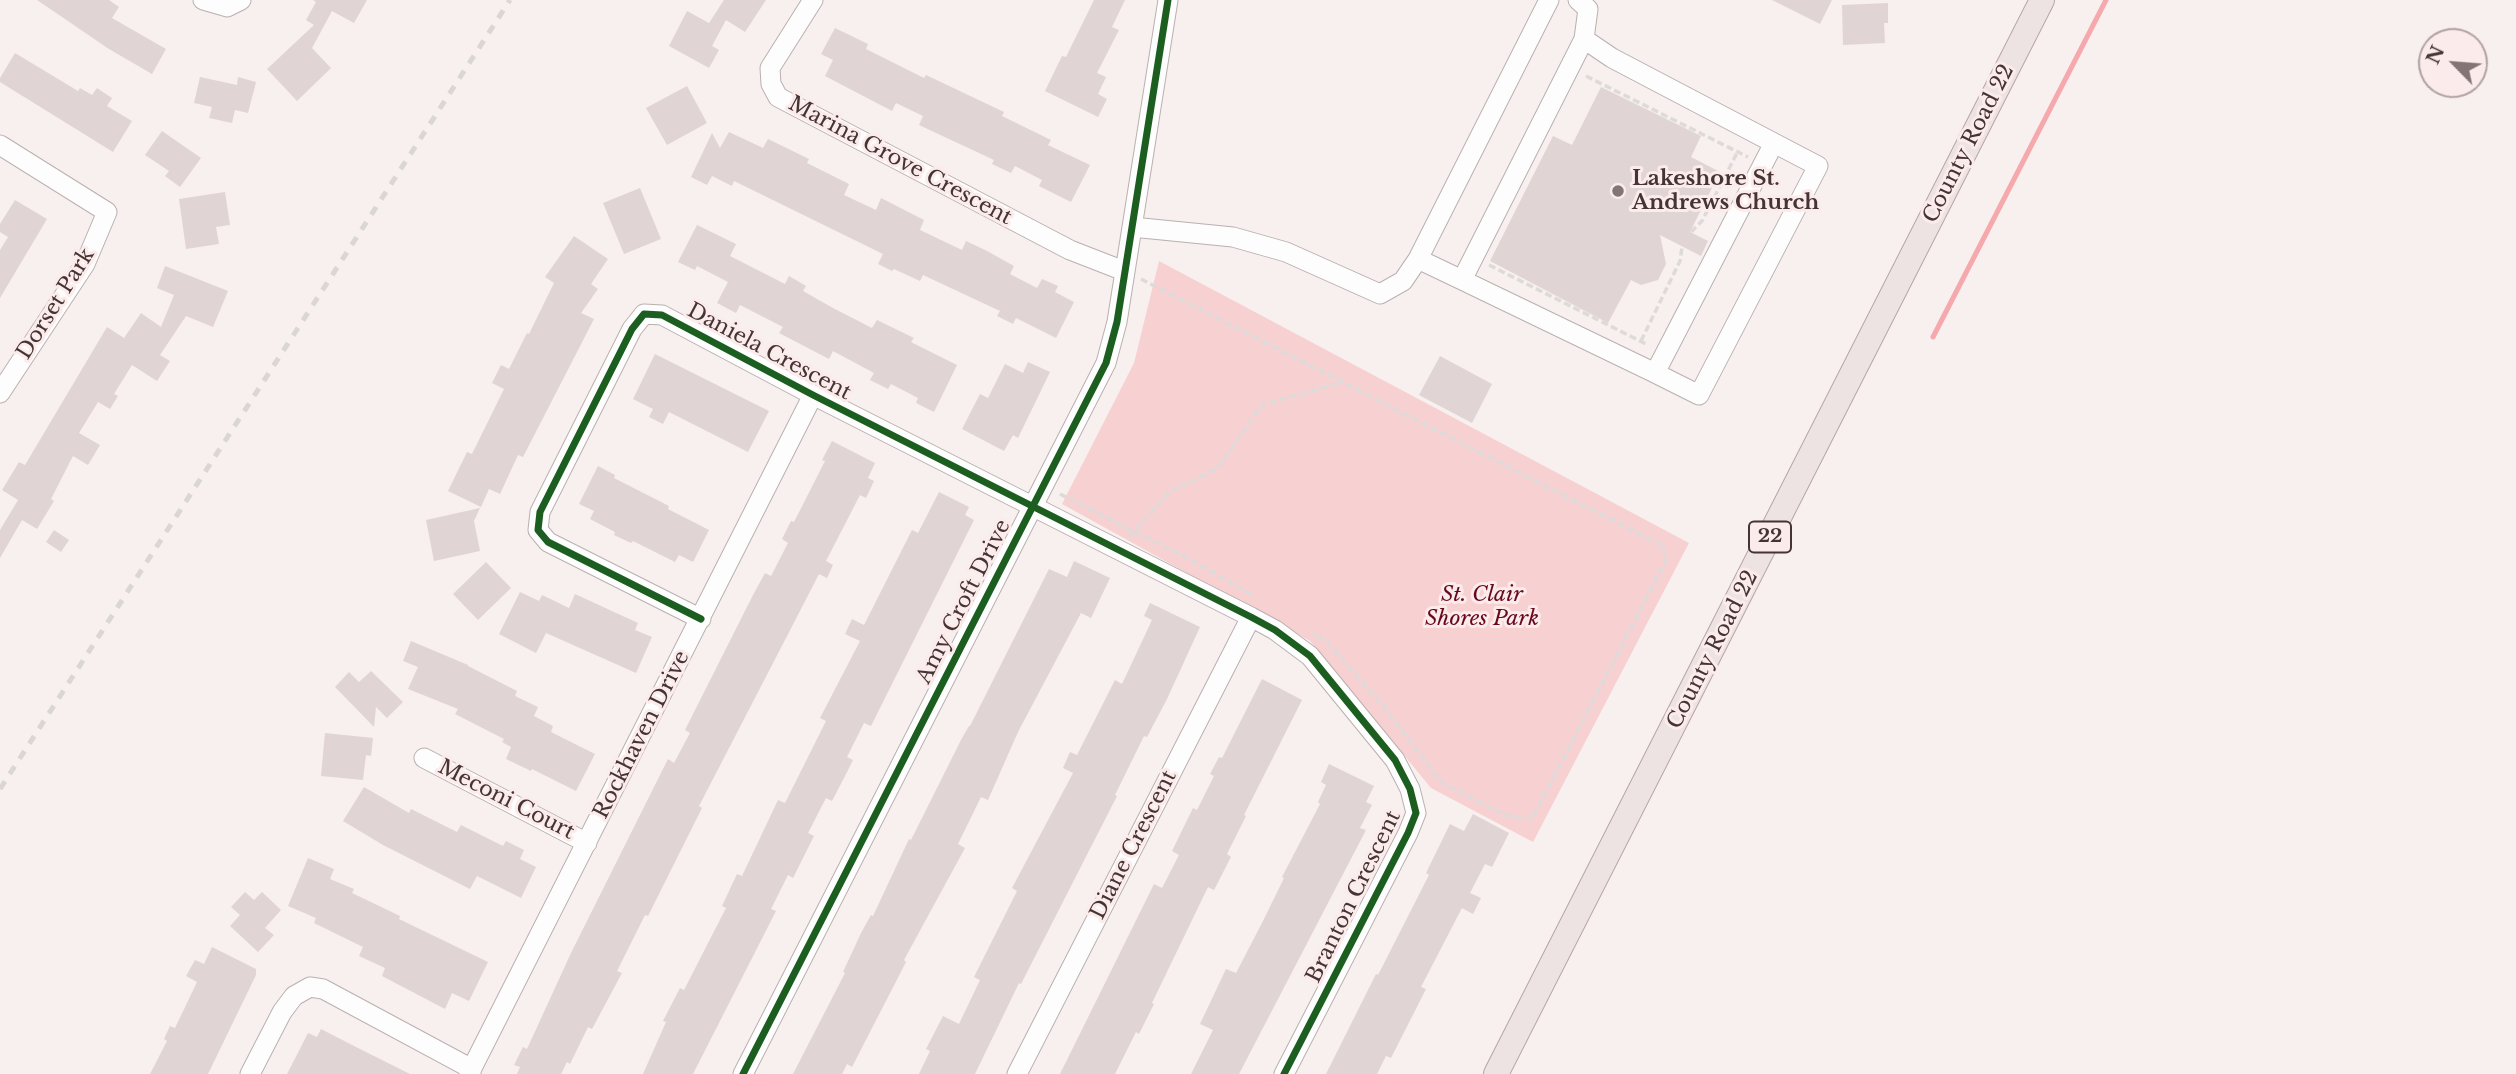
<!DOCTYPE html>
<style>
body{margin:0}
#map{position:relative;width:2516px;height:1074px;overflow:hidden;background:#f8efef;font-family:"Libre Baskerville",serif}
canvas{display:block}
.north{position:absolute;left:2418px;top:28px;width:70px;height:70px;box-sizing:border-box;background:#fcebeb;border:2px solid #b2a2a2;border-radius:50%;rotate:295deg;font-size:19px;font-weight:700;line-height:28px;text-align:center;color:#443434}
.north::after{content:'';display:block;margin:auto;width:24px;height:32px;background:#837575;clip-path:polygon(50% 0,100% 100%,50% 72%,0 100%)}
</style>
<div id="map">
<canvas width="2516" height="1074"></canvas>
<div class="north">N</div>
</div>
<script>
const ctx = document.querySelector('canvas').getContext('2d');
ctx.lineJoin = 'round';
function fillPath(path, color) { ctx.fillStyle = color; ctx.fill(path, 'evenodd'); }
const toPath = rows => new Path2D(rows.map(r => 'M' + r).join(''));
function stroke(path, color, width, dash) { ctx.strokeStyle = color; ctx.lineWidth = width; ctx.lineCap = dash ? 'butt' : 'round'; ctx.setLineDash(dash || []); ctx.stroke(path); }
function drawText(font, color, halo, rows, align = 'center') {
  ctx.font = font + ' "Libre Baskerville",serif'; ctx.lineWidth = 6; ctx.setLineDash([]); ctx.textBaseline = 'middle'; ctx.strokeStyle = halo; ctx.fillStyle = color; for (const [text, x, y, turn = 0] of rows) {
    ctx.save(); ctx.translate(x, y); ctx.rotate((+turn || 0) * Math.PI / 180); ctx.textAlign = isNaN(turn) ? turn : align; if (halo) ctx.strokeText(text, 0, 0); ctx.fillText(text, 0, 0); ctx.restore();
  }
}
const green = toPath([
 [1159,261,1689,543,1533,842,1431,788,1310,641,1062,504,1134,363]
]);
const stream = toPath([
 [1933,337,2106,0]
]);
const building = toPath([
 [37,0,109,0,119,7,112,18,166,49,152,74,109,49],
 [313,0,367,0,354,23,332,11,312,48,331,68,297,101,267,69,314,25,306,20,316,2],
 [724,0,766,0,745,32,726,20,712,46,719,50,709,68,669,46,687,11,709,23],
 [1094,0,1125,0,1112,27,1119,30,1097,73,1106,77,1098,94,1107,99,1098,117,1045,91,1062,56,1066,57],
 [1772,0,1832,0,1820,24],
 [1888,3,1888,23,1884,23,1885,43,1843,45,1842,5],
 [835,28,868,44,866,49,924,78,926,75,1004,112,1002,116,1051,140,1048,145,1090,165,1071,202,1039,186,1042,180,1015,166,1011,173,992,164,994,160,919,125,923,116,896,103,892,111,825,76,833,60,821,54],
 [15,53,78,91,80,88,92,95,97,88,112,98,107,106,132,121,113,152,0,82,0,78],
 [200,77,237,85,238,77,256,82,248,113,235,110,232,123,209,118,212,107,194,103],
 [687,86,707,123,667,145,646,108],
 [1601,87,1701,136,1691,157,1720,172,1690,232,1708,241,1701,256,1660,235,1666,264,1658,280,1641,285,1631,280,1608,323,1490,261,1553,136,1572,145],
 [162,131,201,158,180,187,165,176,169,171,145,155],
 [729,132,763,148,768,139,809,159,807,163,849,184,844,195,876,210,881,198,924,220,920,230,962,250,966,241,987,251,1014,266,1010,274,1037,288,1042,279,1058,286,1055,292,1074,302,1056,338,1016,318,1013,324,997,316,1000,311,923,275,920,281,894,269,892,271,878,264,883,254,734,181,732,186,712,176,707,185,691,177,712,133,720,148],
 [640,188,661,239,624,254,603,203],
 [225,192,230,225,216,227,219,244,186,249,179,199],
 [15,200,47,219,0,298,0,250,8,237,0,232,0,224],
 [697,225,736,244,730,256,785,284,789,276,806,286,803,291,833,308,872,328,877,320,914,338,911,342,957,365,934,412,916,403,918,398,891,384,888,389,870,380,874,373,833,351,829,359,779,333,783,327,740,305,736,313,717,303,728,282,697,266,695,270,678,262],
 [574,236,608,259,591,284,598,289,581,313,594,319,523,457,518,455,500,494,489,489,481,507,448,491,467,452,472,454,504,389,492,383,501,365,509,369,527,333,529,334,554,283,545,277],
 [165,266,228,291,213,327,186,316,160,355,170,361,157,381,132,365,114,394,118,396,110,409,98,402,79,433,100,445,88,465,73,456,51,499,54,501,37,529,22,520,0,558,0,530,18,500,2,490,19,462,25,465,107,327,124,338,141,313,161,327,174,295,157,288],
 [655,354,769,411,748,452,669,412,663,424,649,417,653,409,633,399],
 [1440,356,1492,384,1472,423,1419,395],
 [1028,362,1050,372,1018,438,1013,435,1004,451,962,429,980,394,988,398,1005,364,1023,373],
 [832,441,875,463,868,478,874,481,866,498,860,495,826,561,833,565,827,578,819,574,800,611,699,806,702,808,648,916,645,915,617,971,622,973,592,1029,588,1027,570,1064,567,1062,561,1074,517,1074,520,1067,514,1065,523,1047,527,1049,571,953,668,759,674,763,690,733,685,730,753,595,765,573,771,576,788,543,782,539,791,521,794,522,825,461,822,460],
 [598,466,615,475,614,478,669,506,668,509,709,530,693,562,679,555,675,562,633,541,631,543,614,535,615,532,590,519,594,511,579,504],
 [939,492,969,507,965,515,974,520,871,726,864,723,847,757,853,760,844,778,832,801,826,798,808,833,814,836,793,878,788,875,771,909,776,911,693,1074,643,1074,666,1022,663,1021,680,988,684,990,726,908,722,906,737,874,742,876,778,800,785,803,826,721,820,718,860,641,845,634,852,619,864,625,912,530,918,533],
 [480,508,474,521,480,551,434,561,426,520],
 [54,530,69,540,61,552,46,542],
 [1074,561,1110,578,1091,618,1081,613,1018,732,988,800,981,797,958,844,965,848,904,960,906,962,852,1067,847,1064,842,1074,793,1074,845,973,843,972,861,933,871,915,873,916,909,839,911,840,962,738,969,726,970,726,1049,569,1067,577],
 [486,562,511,588,478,620,453,594],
 [520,592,539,601,542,595,569,608,575,594,638,623,635,630,652,637,636,673,546,633,536,653,499,634],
 [1150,603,1200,627,1167,699,1147,737,1144,736,1115,795,1117,796,1021,984,1019,983,975,1074,919,1074,930,1051,926,1049,943,1016,959,1024,980,980,974,977,1017,891,1012,888,1073,773,1063,768,1070,752,1077,755,1115,680,1122,684,1152,620,1144,616],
 [411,641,468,665,468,666,517,691,515,696,538,707,534,716,553,726,551,732,595,754,576,791,532,769,531,771,506,759,511,747,502,742,504,739,455,714,458,709,408,689,418,667,403,661],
 [371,671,403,702,387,718,376,707,374,727,335,687,349,672,359,682],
 [1262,679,1302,700,1244,815,1246,816,1227,854,1231,857,1214,890,1208,887,1152,1003,1154,1004,1139,1034,1136,1032,1115,1074,1060,1074,1154,884,1162,888,1179,855,1172,851,1193,808,1197,810,1214,776,1210,774,1219,757,1222,758],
 [325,733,373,738,371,756,366,755,363,780,321,776],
 [1329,764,1374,786,1366,802,1372,805,1360,828,1366,830,1239,1074,1191,1074,1213,1030,1200,1024,1226,969,1236,973,1262,923,1284,878,1282,877,1320,804,1318,802,1326,785,1321,782],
 [364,787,409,813,411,809,457,832,461,825,503,846,506,841,524,850,520,859,536,867,521,898,477,876,470,889,383,845,343,821],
 [1473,814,1509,833,1492,867,1485,864,1470,893,1481,898,1473,914,1462,908,1421,987,1426,989,1391,1058,1386,1056,1377,1074,1326,1074,1376,974,1378,975,1429,875,1426,873,1450,824,1464,831],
 [308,858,334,869,330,879,354,889,352,893,400,916,399,919,488,962,469,1001,452,993,445,1009,382,976,385,968,359,956,363,947,314,923,316,918,288,906],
 [245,892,254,900,262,892,281,910,265,928,274,935,258,952,230,926,240,915,231,907],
 [212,947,256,969,256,975,208,1074,150,1074,167,1041,164,1039,170,1026,175,1028,197,982,186,976,195,960,204,964],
 [321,1029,356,1047,410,1074,287,1074,308,1033,317,1037]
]);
const path = toPath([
 [1586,76,1748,157],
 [1691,232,1702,221,1737,153],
 [1489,265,1648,345],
 [1141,279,1663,546,1666,560,1532,819,1505,815,1442,783,1381,703,1327,642,1313,633],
 [1641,341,1680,261,1682,247],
 [1060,494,1195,562,1256,597],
 [1129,537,1169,492,1217,469,1262,405,1342,382]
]);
const minor = toPath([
 [203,0,227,7,241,0],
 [813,0,770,68,771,84,778,97,1070,250,1124,271],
 [1549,0,1418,259,1462,280,1584,39,1588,9,1578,0],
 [0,145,107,212,85,264,0,393],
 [1132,227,1233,237,1286,252,1380,294,1403,281,1418,259],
 [1462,280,1655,373,1774,143,1612,58,1584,39],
 [1655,373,1699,395,1818,166,1774,143],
 [701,619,548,542,538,530,540,512,632,329,644,314,662,315,813,395,1251,617,1275,630,1310,656,1395,760,1410,789,1416,813,1408,833,1284,1074],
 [424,758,587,843],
 [250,1074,282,1012,294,996,310,987,323,989,472,1069],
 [469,1074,813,395],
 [743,1074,1106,363,1117,322,1168,0],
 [1017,1074,1251,617]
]);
const major = toPath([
 [1496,1074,2042,0]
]);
const rail = toPath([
 [0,789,510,0]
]);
const cycleway = toPath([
 [701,619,548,542,538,530,540,512,632,329,644,314,662,315,813,395,1251,617,1275,630,1310,656,1395,760,1410,789,1416,813,1408,833,1284,1074],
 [743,1074,1106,363,1117,322,1168,0]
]);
const markers = [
 [1618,191,7,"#837575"]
];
const shields = [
 [1770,537,42]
];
const shieldNames = [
 ["22",1770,537]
];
const streetNames = [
 ["County Road 22",1969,144,-63],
 ["Marina Grove Crescent",900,161,28],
 ["Dorset Park",56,304,-58],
 ["Daniela Crescent",769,352,28],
 ["Amy Croft Drive",964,602,-63],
 ["County Road 22",1713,650,-63],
 ["Rockhaven Drive",642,735,-63],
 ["Meconi Court",506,800,27],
 ["Diane Crescent",1134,845,-63],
 ["Branton Crescent",1354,897,-64]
];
const poiNames = [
 ["Lakeshore St.",1632,179],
 ["Andrews Church",1632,203]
];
const parkNames = [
 ["St. Clair",1482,595],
 ["Shores Park",1482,619]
];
fillPath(green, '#f7d1d1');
stroke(stream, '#f6a9ad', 5);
fillPath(building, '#e1d4d4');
stroke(minor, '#bab0b0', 21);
stroke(major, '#b9a4a6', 26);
stroke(path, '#dedada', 3.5, [7, 3.5]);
stroke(minor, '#fefdfd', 19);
stroke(major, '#ede3e3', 24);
stroke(rail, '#dad6d6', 5, [9, 9]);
stroke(cycleway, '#1b5e20', 7);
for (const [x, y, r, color] of markers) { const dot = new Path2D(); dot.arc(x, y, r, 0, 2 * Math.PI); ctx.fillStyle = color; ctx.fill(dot); stroke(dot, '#fcebeb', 2.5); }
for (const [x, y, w] of shields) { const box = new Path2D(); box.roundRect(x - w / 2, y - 15.5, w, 31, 5); ctx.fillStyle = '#fcebeb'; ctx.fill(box); stroke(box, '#443434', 2); }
drawText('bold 19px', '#443434', null, shieldNames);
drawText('21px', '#443434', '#fcebeb', streetNames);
drawText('bold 21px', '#443434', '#fcebeb', poiNames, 'left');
drawText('italic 21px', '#68071d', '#fcebeb', parkNames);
</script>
